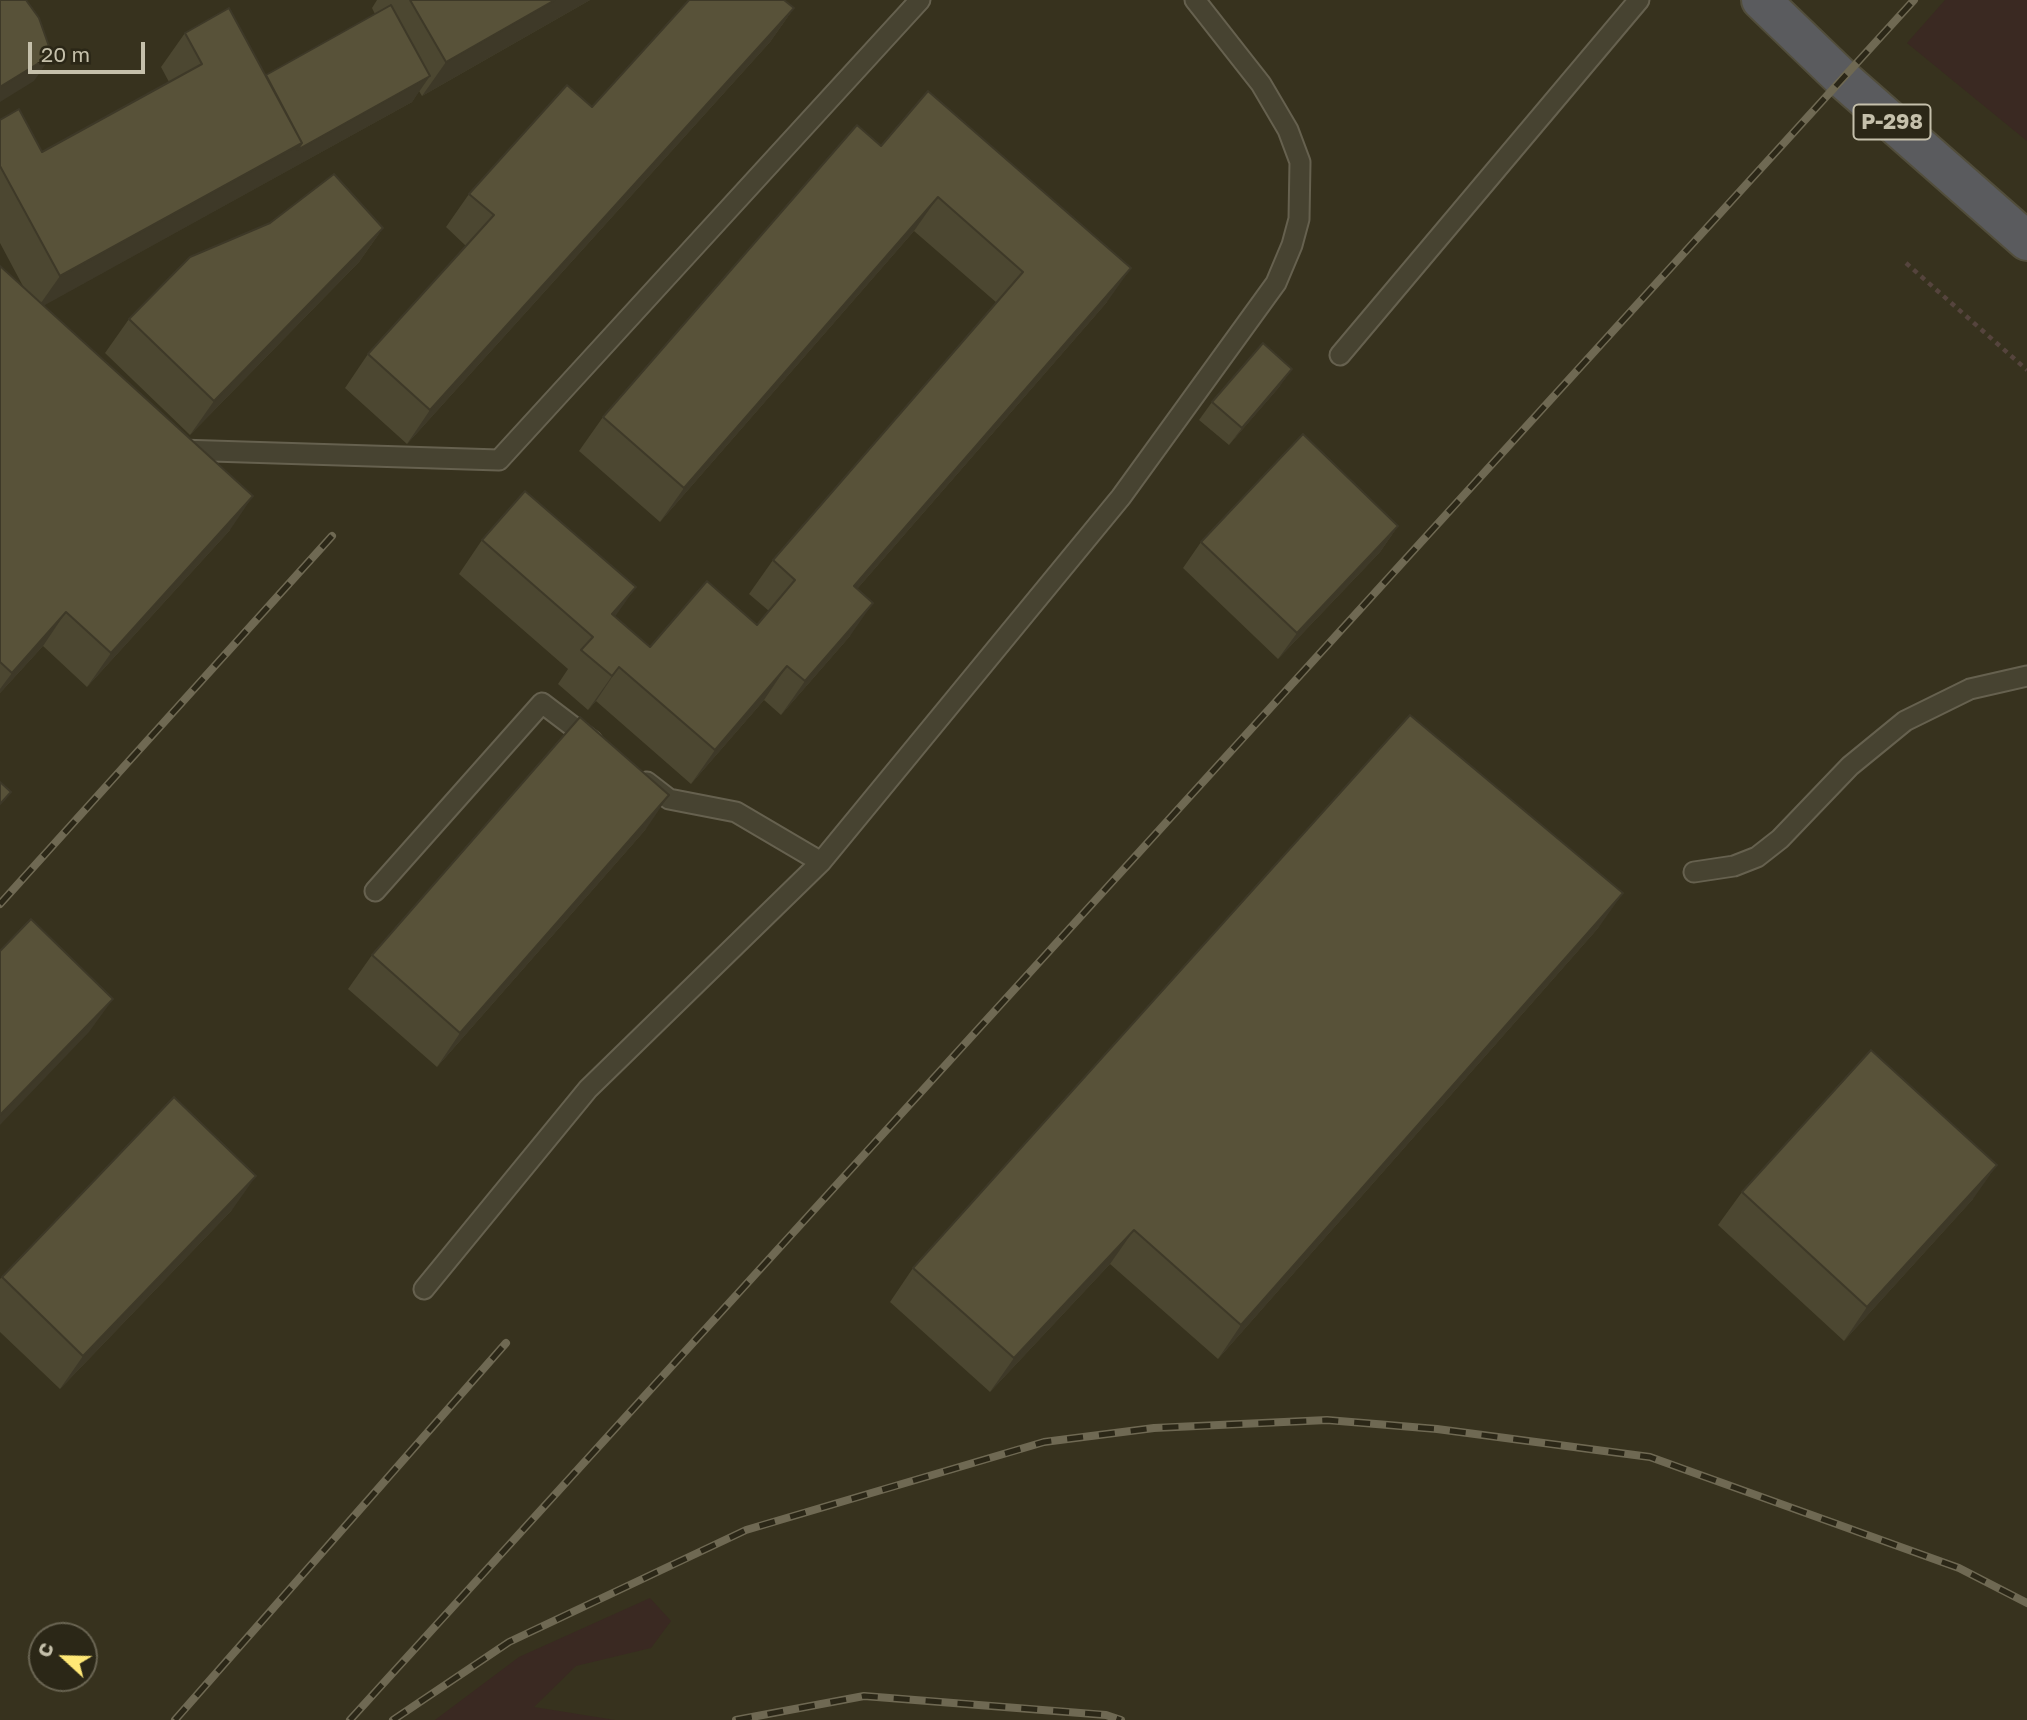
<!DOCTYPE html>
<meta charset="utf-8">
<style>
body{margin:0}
#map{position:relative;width:2027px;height:1720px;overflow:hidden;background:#37321e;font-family:"Golos Text",sans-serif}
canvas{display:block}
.north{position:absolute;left:28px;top:1622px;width:70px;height:70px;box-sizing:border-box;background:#2b2717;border:2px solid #696452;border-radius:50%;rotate:292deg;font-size:19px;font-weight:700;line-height:28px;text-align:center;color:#c5c0ab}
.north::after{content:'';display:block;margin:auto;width:24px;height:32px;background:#ffe876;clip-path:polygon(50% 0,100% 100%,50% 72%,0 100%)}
.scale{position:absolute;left:28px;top:42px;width:117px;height:32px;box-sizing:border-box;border:4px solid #c5c0ab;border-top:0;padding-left:9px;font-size:21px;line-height:24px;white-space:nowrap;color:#c5c0ab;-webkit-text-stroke:5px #2b2717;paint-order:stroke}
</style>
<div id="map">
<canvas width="2027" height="1720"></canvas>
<div class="north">С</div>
<div class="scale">20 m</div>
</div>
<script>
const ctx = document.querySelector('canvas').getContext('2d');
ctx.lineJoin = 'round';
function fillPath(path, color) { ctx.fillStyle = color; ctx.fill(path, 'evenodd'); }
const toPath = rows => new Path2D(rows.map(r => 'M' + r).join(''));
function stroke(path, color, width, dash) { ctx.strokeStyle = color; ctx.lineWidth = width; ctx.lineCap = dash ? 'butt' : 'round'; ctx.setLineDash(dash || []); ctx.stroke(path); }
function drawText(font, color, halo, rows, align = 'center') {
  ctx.font = font + ' "Golos Text",sans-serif'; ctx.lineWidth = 5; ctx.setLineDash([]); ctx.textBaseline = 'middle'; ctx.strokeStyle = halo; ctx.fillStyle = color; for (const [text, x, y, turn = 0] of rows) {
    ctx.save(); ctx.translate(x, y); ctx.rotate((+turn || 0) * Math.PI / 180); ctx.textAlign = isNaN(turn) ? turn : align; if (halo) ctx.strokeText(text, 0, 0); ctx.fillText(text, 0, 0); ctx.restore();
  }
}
const green = toPath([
 [1945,0,2027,0,2027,141,1907,43],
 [650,1598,671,1621,651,1648,576,1666,534,1707,615,1720,435,1720,519,1657]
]);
const path = toPath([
 [1906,263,2027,370]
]);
const service = toPath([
 [1340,355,1639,0],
 [180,450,499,460,920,0],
 [647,782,669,799,736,812,821,862],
 [1694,872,1734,866,1757,857,1780,839,1850,766,1905,721,1970,689,2027,676],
 [375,891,542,703,592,741],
 [424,1289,588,1089,821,862,1121,497,1276,283,1292,245,1299,219,1300,162,1288,130,1261,84,1195,0]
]);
const trunk = toPath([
 [1761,0,1844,80,2027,241]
]);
const rail = toPath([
 [0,904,332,536],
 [175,1720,506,1343],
 [350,1720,1914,0],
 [393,1720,509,1642,746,1530,1044,1442,1154,1428,1327,1420,1437,1429,1650,1457,1959,1568,2027,1603],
 [736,1720,864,1696,1106,1715,1121,1720]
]);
const wall = toPath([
 [377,0,590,0,422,96,419,91,412,102,44,305,230,530,87,687,43,646,0,693,0,266,24,288,0,243,0,120,42,152,169,82,161,67,185,33,266,75,375,14,372,8],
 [794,8,770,42,407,444,345,388,368,354,466,246,446,227,469,194,592,107],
 [881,146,1107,302,857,589,850,636,781,715,764,700,691,784,596,701,588,710,558,684,568,669,459,574,482,540,615,616,650,647,757,625,769,611,749,594,773,560,997,303,914,231,660,522,579,451,603,417],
 [270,223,383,228,359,262,190,435,105,353,129,319],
 [1280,386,1229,445,1199,420,1212,402],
 [1398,526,1380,552,1278,659,1183,568,1201,542],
 [646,829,437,1067,348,989,372,955],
 [1599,927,1218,1359,1110,1264,990,1392,890,1302,913,1268],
 [1742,1192,1973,1199,1844,1341,1718,1225],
 [232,1210,60,1389,0,1332,0,1279,2,1277]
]);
const shadedWall = toPath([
 [555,0,590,0,422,96,446,62],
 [794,8,770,42,407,444,430,410],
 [52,55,34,81,0,102,0,87],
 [430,76,412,102,36,310,60,276,302,143],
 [938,197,914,231,660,522,684,488],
 [383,228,359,262,190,435,214,401],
 [1131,268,1107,302,830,620,854,586],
 [1292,369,1280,386,1229,445,1242,428],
 [253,496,230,530,87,687,111,653],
 [1398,526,1380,552,1278,659,1297,633],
 [636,587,612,621,612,614],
 [873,603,850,636,781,715,805,681],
 [66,612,43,646,0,693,0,689,12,673],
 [787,666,764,700,691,784,715,750],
 [619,667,596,701,588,710,612,676],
 [669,795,646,829,437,1067,460,1033],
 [1623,893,1599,927,1218,1359,1241,1325],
 [113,999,89,1032,0,1125,0,1115],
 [1997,1165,1973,1199,1844,1341,1867,1307],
 [256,1176,232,1210,60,1389,83,1356],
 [1134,1230,1110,1264,990,1392,1014,1358]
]);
const building = toPath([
 [0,0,26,0,39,18,52,55,0,87,0,0],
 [410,0,555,0,446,62,410,0],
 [689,0,784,0,794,8,430,410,368,354,494,215,469,194,567,85,592,107,689,0],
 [391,5,430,76,297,150,302,143,266,75,391,5],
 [229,8,302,143,60,276,0,166,0,120,19,109,42,152,202,64,185,33,229,8],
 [928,91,1131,268,854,586,873,603,805,681,787,666,715,750,619,667,612,676,581,650,593,637,482,540,525,491,636,587,612,614,650,647,707,581,757,625,795,580,773,560,1023,272,938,197,684,488,603,417,857,125,881,146,928,91],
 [334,174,383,228,214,401,129,319,190,257,270,223,334,174],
 [0,266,253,496,111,653,66,612,12,673,0,662,0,266],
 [1263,343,1292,369,1242,428,1212,402,1263,343],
 [1303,434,1398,526,1297,633,1201,542,1303,434],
 [1410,715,1623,893,1241,1325,1134,1230,1014,1358,913,1268,1410,715],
 [580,717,669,795,460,1033,372,955,580,717],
 [0,782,11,792,0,804,0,782],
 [31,919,113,999,0,1115,0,951,31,919],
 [1871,1050,1997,1165,1867,1307,1742,1192,1871,1050],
 [174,1097,256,1176,83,1356,2,1277,174,1097]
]);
const shields = [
 [1892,122,77]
];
const shieldNames = [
 ["Р-298",1892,122]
];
fillPath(green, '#3a2922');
stroke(service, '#66614f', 23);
stroke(trunk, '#524e3c', 42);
stroke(path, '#55443d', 4.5, [5, 5]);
stroke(service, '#474331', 19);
stroke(trunk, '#5a5b5e', 38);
stroke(rail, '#6f6953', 8);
stroke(rail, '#2b2717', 5, [16]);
fillPath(wall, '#4c4731');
fillPath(shadedWall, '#3e3928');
fillPath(building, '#585239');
stroke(building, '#3e3928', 2);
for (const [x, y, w] of shields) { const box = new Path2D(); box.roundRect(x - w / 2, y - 17.5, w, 35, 5); ctx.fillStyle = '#2b2717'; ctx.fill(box); stroke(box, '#c5c0ab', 2); }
drawText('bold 21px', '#c5c0ab', null, shieldNames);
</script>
